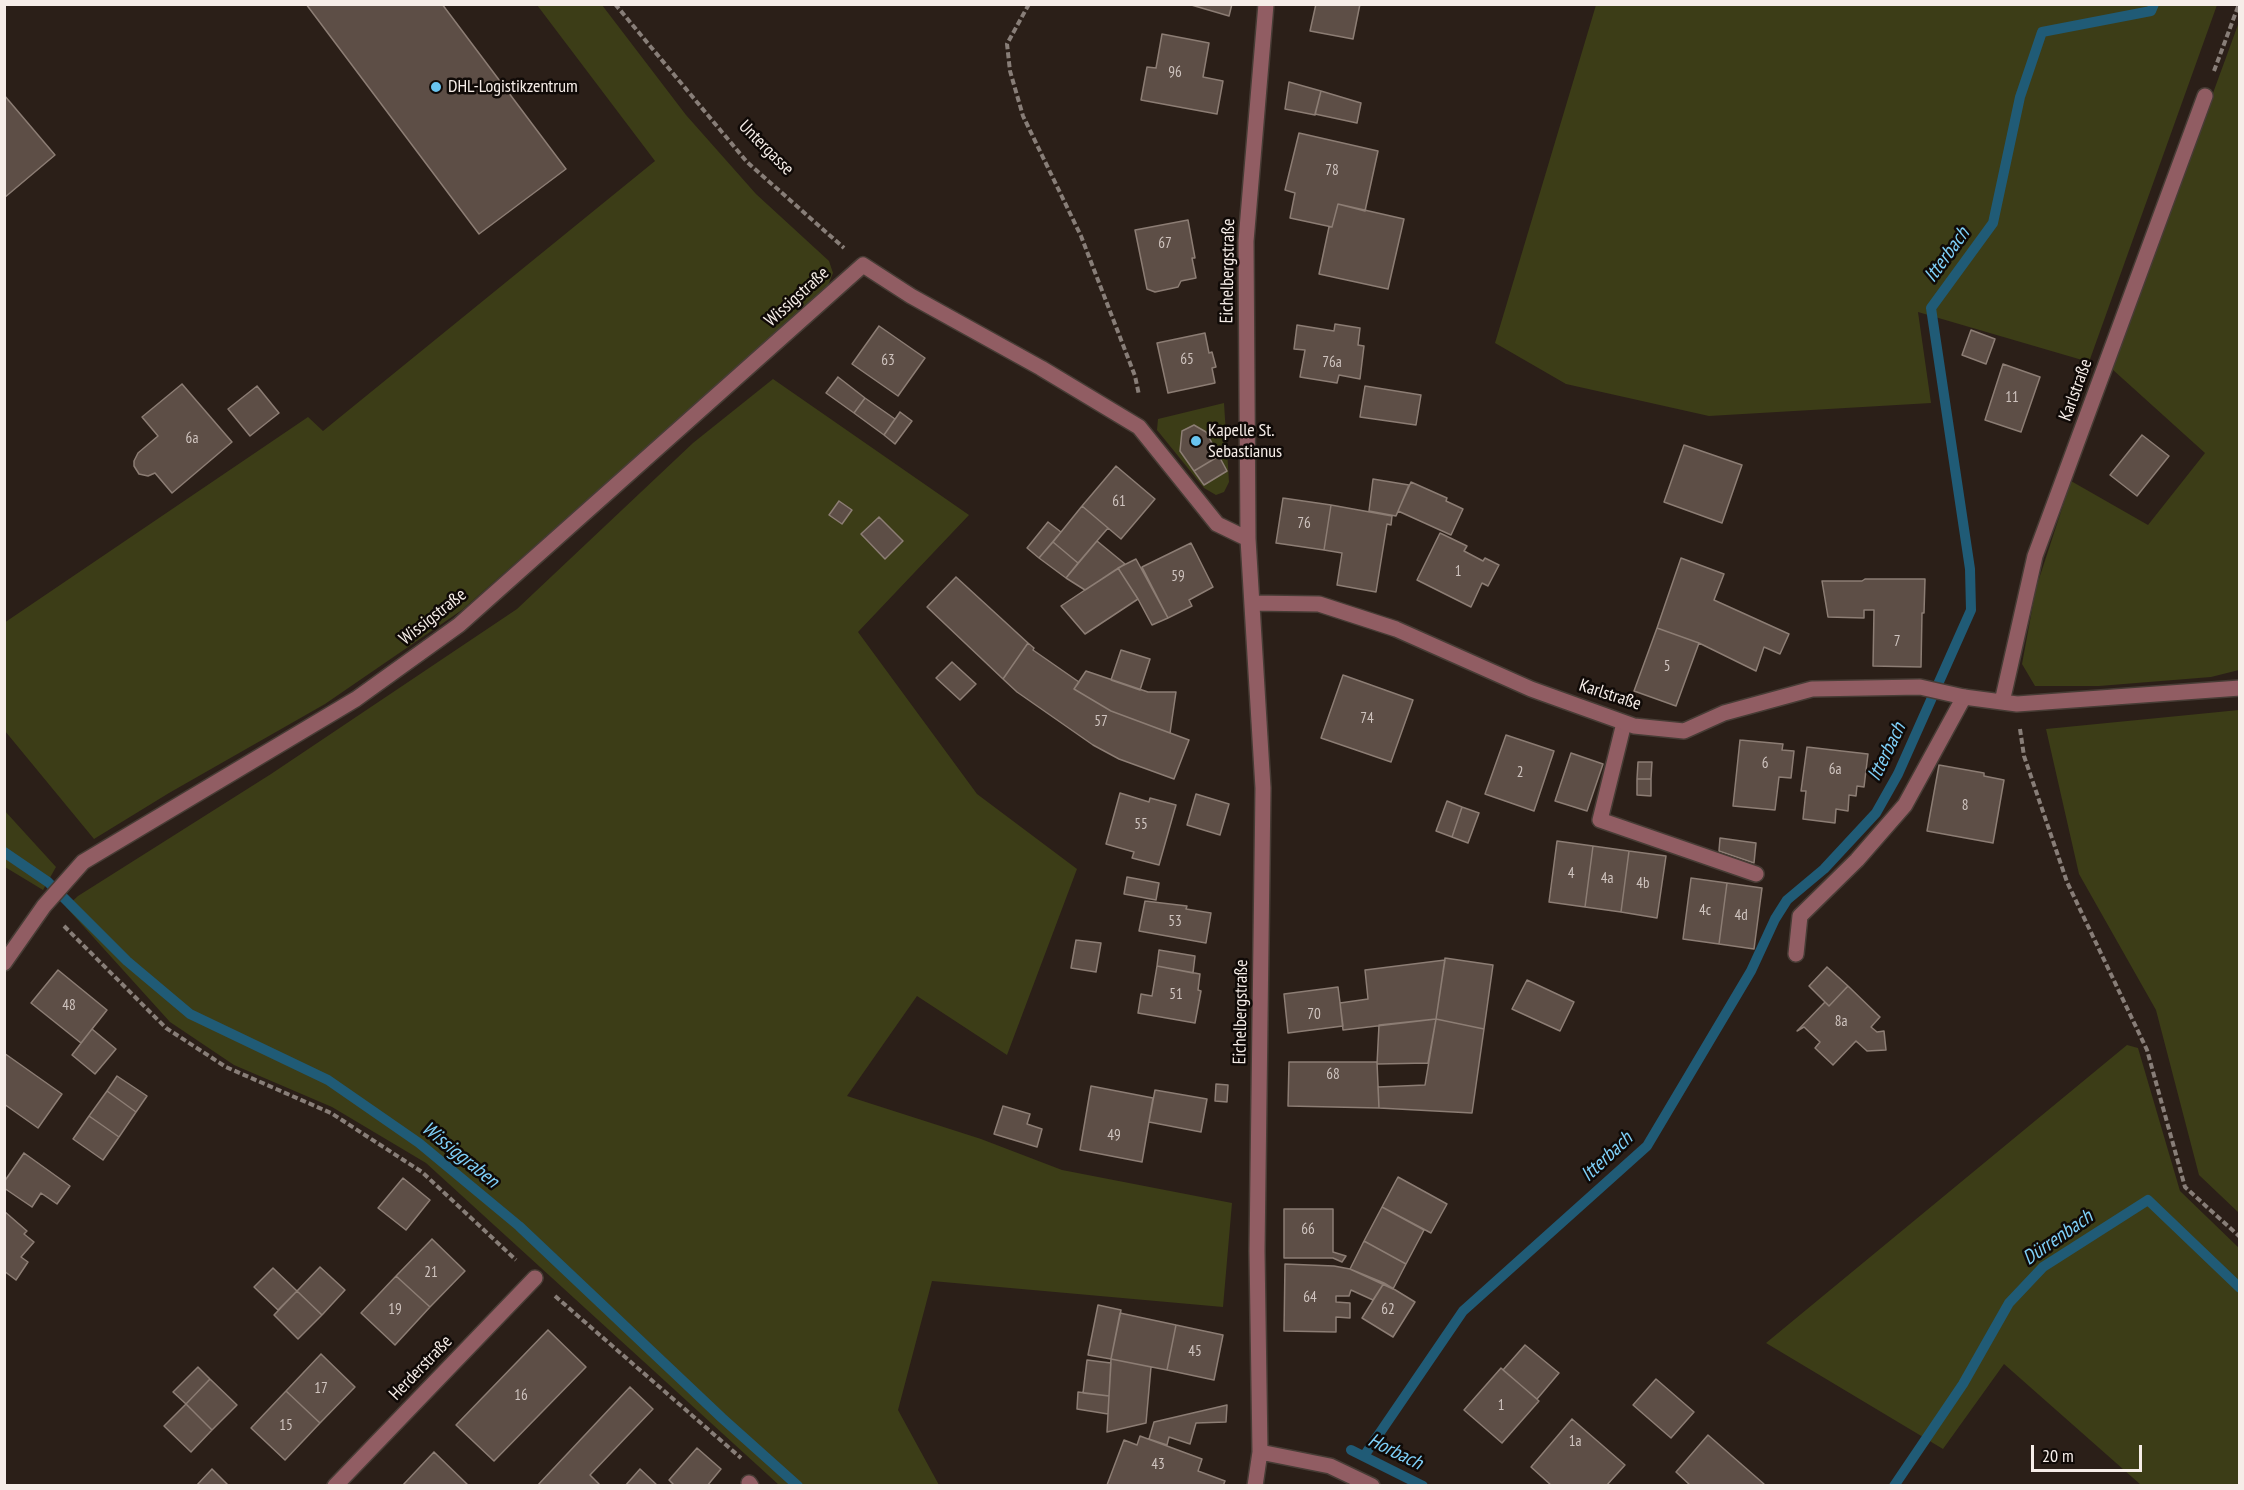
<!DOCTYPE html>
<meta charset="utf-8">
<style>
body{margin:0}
#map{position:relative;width:2244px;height:1490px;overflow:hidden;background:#2b1f18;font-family:"PT Sans Narrow",sans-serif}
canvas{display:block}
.frame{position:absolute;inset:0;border:6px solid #f6ede8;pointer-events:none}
.scale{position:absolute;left:2031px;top:1445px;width:111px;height:27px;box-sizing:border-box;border:3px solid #f6ede8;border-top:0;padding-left:8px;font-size:18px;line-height:21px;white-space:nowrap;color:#f6ede8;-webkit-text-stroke:4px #100a07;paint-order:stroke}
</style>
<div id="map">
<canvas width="2244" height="1490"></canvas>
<div class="frame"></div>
<div class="scale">20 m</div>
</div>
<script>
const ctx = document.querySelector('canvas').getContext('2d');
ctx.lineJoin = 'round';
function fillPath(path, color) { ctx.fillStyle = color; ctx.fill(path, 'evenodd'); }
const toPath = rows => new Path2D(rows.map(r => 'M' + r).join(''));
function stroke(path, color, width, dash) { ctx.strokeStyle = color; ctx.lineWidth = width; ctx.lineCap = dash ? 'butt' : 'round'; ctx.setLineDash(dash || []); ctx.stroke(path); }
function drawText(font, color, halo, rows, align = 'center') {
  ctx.font = font + ' "PT Sans Narrow",sans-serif'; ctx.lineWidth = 5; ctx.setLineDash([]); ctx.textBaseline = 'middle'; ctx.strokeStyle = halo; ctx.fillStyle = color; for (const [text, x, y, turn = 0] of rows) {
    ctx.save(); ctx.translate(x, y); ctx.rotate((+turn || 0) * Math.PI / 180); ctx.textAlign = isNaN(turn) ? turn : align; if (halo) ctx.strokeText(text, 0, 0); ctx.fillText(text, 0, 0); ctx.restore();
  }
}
const green = toPath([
 [537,5,602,5,686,115,756,194,829,261,833,273,827,288,462,610,325,704,169,793,94,839,5,731,4,623,308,417,323,431,655,161],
 [1596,5,1596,4,2217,5,2089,362,1918,312,1931,403,1709,416,1566,384,1495,343],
 [2239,22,2239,670,2211,677,2099,686,2035,686,2022,664,2036,588,2071,481,2148,525,2205,453,2112,369],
 [773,379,969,515,858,632,977,794,1077,869,1007,1055,917,996,847,1096,981,1139,1062,1170,1232,1203,1223,1307,932,1281,898,1410,939,1485,779,1485,426,1163,332,1107,234,1065,170,1022,66,907,78,896,271,774,517,609,693,443],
 [1224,403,1229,482,1224,492,1216,495,1204,488,1157,430,1158,419],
 [2239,710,2240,710,2239,1213,2199,1175,2156,1010,2079,874,2046,729],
 [4,810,56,867,43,890,5,867],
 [2127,1045,2138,1048,2180,1191,2239,1248,2239,1485,2141,1485,2004,1364,1943,1449,1766,1343]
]);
const stream = toPath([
 [4,852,48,882,127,961,190,1014,328,1080,419,1143,519,1226,722,1418,798,1486],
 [1351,1450,1423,1486],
 [1364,1456,1463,1311,1647,1146,1751,971,1775,919,1787,900,1824,869,1876,813,1898,774,1971,610,1970,569,1931,308,1993,223,2020,97,2042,32,2151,11,2154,4],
 [1894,1486,1963,1384,2009,1303,2043,1267,2148,1200,2240,1288]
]);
const building = toPath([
 [306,4,442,4,566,169,479,234,306,4],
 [1188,4,1232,4,1229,16,1188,4],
 [1316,4,1360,4,1353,39,1310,31,1316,4],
 [1162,34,1209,43,1203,77,1223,81,1217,114,1141,100,1147,67,1156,68,1162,34],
 [1289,82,1321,91,1315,115,1285,109,1289,82],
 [1321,91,1361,103,1357,123,1315,114,1321,91],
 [4,95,55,155,4,198,4,95],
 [1299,133,1378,151,1365,211,1338,204,1332,227,1290,218,1295,193,1285,190,1299,133],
 [1338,204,1404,219,1388,289,1319,274,1329,227,1332,227,1338,204],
 [1188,220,1195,258,1192,258,1196,278,1181,281,1178,287,1155,292,1147,289,1135,230,1188,220],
 [1335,324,1360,328,1358,345,1364,346,1360,379,1339,375,1337,383,1300,377,1305,350,1294,349,1297,325,1334,331,1335,324],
 [879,326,925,358,898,396,852,364,879,326],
 [1971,330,1995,339,1986,364,1962,355,1971,330],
 [1205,333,1209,353,1212,352,1216,367,1212,368,1215,383,1168,393,1157,343,1205,333],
 [2003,364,2040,377,2021,432,1985,420,2003,364],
 [838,377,865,398,854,413,826,393,838,377],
 [182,384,232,442,172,493,155,473,148,476,139,474,134,466,134,461,138,453,158,436,142,417,182,384],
 [257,386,279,413,250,436,228,409,257,386],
 [1365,386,1421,395,1416,425,1360,417,1365,386],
 [865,398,895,419,884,435,854,413,865,398],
 [900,412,912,421,895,444,884,435,900,412],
 [1194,425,1206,432,1219,456,1194,471,1180,451,1182,431,1194,425],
 [2142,435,2169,456,2137,496,2110,475,2142,435],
 [1684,445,1742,465,1722,523,1664,502,1684,445],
 [1219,456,1227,471,1204,485,1194,471,1219,456],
 [1116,466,1155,499,1121,539,1082,506,1116,466],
 [1373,479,1409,485,1396,516,1369,511,1373,479],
 [1411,482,1447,498,1446,501,1463,509,1451,535,1398,511,1411,482],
 [1283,498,1331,505,1324,550,1276,543,1283,498],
 [839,501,852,510,842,524,829,515,839,501],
 [1331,505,1392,516,1391,525,1387,524,1376,592,1337,585,1342,553,1324,550,1331,505],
 [1082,506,1108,528,1078,563,1053,542,1082,506],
 [879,517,903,541,885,559,861,534,879,517],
 [1048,522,1061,532,1039,558,1027,548,1048,522],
 [1440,533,1467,546,1464,551,1483,561,1485,558,1499,565,1488,586,1482,583,1471,607,1417,580,1440,533],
 [1097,541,1125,564,1085,590,1066,578,1097,541],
 [1053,542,1078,563,1066,578,1039,558,1053,542],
 [1191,543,1213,587,1189,600,1192,606,1168,618,1142,567,1191,543],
 [1681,558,1724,574,1714,600,1789,634,1780,654,1764,647,1756,671,1699,643,1657,628,1681,558],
 [1136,559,1168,618,1152,625,1138,599,1118,568,1136,559],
 [1118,568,1138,599,1085,634,1061,606,1118,568],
 [956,577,1028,643,1003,679,927,607,956,577],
 [1865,579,1925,579,1924,613,1922,613,1921,667,1873,666,1874,610,1864,610,1864,618,1828,617,1822,581,1862,581,1865,579],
 [1657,628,1699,643,1676,706,1634,691,1657,628],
 [1028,643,1034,648,1033,650,1079,682,1074,689,1111,711,1189,740,1174,779,1119,759,1093,745,1017,692,1003,679,1028,643],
 [1121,650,1150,659,1140,690,1111,680,1121,650],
 [952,662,976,684,960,700,936,678,952,662],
 [1086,671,1148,692,1176,692,1170,733,1111,711,1074,689,1086,671],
 [1343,675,1413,700,1391,762,1321,738,1343,675],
 [1506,735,1554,751,1534,811,1485,794,1506,735],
 [1740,740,1783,744,1782,750,1794,751,1791,778,1779,777,1775,810,1733,806,1740,740],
 [1807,747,1868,754,1864,787,1857,786,1856,796,1849,795,1848,811,1836,809,1835,823,1803,819,1806,791,1801,791,1807,747],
 [1571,753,1603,764,1587,811,1555,801,1571,753],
 [1638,762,1652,762,1651,779,1637,779,1638,762],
 [1939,765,1984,773,1984,776,2004,780,1993,843,1927,831,1939,765],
 [1637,779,1651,779,1651,796,1637,795,1637,779],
 [1120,793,1149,802,1150,798,1176,805,1159,865,1132,858,1134,852,1106,844,1120,793],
 [1196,794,1229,804,1220,835,1187,825,1196,794],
 [1447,801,1462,807,1452,837,1436,831,1447,801],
 [1462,807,1479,813,1468,843,1452,837,1462,807],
 [1720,838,1756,843,1754,863,1719,851,1720,838],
 [1557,841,1593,846,1585,907,1549,902,1557,841],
 [1593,846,1629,851,1621,912,1585,907,1593,846],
 [1629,851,1666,856,1657,918,1621,912,1629,851],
 [1127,877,1159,883,1156,900,1124,894,1127,877],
 [1691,878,1727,883,1719,944,1683,939,1691,878],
 [1727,883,1762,888,1754,949,1719,944,1727,883],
 [1145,901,1187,906,1186,909,1211,913,1206,943,1139,931,1145,901],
 [1076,940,1101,943,1096,972,1071,968,1076,940],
 [1159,950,1195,956,1193,973,1157,966,1159,950],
 [1445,958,1493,965,1484,1029,1436,1019,1445,958],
 [1445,960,1436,1019,1343,1030,1340,1003,1368,999,1365,970,1445,960],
 [1157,966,1200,974,1198,990,1201,991,1195,1023,1138,1013,1141,994,1152,996,1157,966],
 [1827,967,1848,986,1829,1006,1809,986,1827,967],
 [58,970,107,1010,81,1043,31,1003,58,970],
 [1527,980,1574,1002,1560,1031,1512,1009,1527,980],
 [1848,986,1880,1017,1871,1027,1877,1032,1884,1031,1886,1050,1867,1051,1856,1041,1833,1065,1815,1048,1820,1042,1804,1027,1797,1031,1825,1002,1829,1006,1848,986],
 [1338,987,1343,1026,1288,1033,1284,994,1338,987],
 [1436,1019,1484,1029,1472,1113,1379,1108,1378,1087,1425,1085,1436,1019],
 [1436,1019,1428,1063,1377,1064,1379,1025,1436,1019],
 [92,1029,116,1049,95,1074,72,1055,92,1029],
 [4,1053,62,1094,38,1128,4,1104,4,1053],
 [1289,1062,1377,1062,1379,1108,1288,1106,1289,1062],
 [117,1076,147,1096,136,1112,107,1091,117,1076],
 [1216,1084,1228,1085,1227,1102,1215,1101,1216,1084],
 [1091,1086,1153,1098,1142,1162,1080,1150,1091,1086],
 [1155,1090,1207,1099,1201,1132,1149,1122,1155,1090],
 [107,1091,136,1112,119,1137,89,1116,107,1091],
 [1003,1106,1030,1114,1027,1124,1042,1129,1037,1147,994,1134,1003,1106],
 [89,1116,119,1137,103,1160,73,1139,89,1116],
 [24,1153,70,1186,57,1204,41,1193,32,1207,4,1188,4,1182,24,1153],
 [1398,1177,1447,1204,1431,1233,1382,1207,1398,1177],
 [403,1178,430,1200,406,1230,378,1208,403,1178],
 [1382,1207,1424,1230,1406,1264,1364,1241,1382,1207],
 [1284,1209,1333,1209,1333,1252,1346,1256,1342,1262,1333,1258,1284,1258,1284,1209],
 [4,1211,27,1231,24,1234,34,1242,21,1257,28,1262,16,1280,4,1271,4,1211],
 [432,1239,465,1271,430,1307,396,1276,432,1239],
 [1364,1241,1406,1264,1393,1289,1350,1269,1364,1241],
 [1285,1264,1334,1266,1350,1269,1384,1283,1373,1300,1351,1290,1349,1296,1336,1296,1336,1302,1350,1303,1350,1318,1336,1317,1336,1332,1284,1331,1285,1264],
 [320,1267,345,1290,322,1315,297,1291,320,1267],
 [273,1268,297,1291,278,1310,254,1287,273,1268],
 [396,1276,430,1307,395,1345,361,1313,396,1276],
 [1384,1283,1415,1302,1393,1337,1362,1318,1384,1283],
 [297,1291,322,1315,298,1339,274,1315,297,1291],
 [1098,1305,1121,1310,1111,1359,1088,1355,1098,1305],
 [1120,1313,1176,1325,1167,1370,1111,1359,1120,1313],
 [1176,1325,1223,1335,1214,1380,1167,1370,1176,1325],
 [548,1330,586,1367,494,1461,456,1425,548,1330],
 [1525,1345,1559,1373,1537,1399,1503,1370,1525,1345],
 [321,1354,355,1387,320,1423,286,1391,321,1354],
 [1111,1359,1151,1367,1146,1423,1107,1432,1111,1359],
 [1087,1360,1111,1363,1109,1396,1083,1393,1087,1360],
 [198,1367,210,1379,186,1404,173,1392,198,1367],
 [1501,1368,1539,1401,1502,1443,1464,1410,1501,1368],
 [210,1379,237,1405,212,1430,186,1404,210,1379],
 [1656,1379,1694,1412,1671,1438,1633,1405,1656,1379],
 [630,1387,653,1409,590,1475,600,1485,537,1486,630,1387],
 [286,1391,320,1423,285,1460,251,1428,286,1391],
 [1078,1392,1109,1396,1108,1414,1077,1409,1078,1392],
 [186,1404,212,1430,191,1452,164,1426,186,1404],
 [1227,1405,1226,1422,1196,1423,1190,1444,1169,1437,1167,1445,1149,1439,1154,1422,1227,1405],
 [1572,1419,1625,1465,1606,1486,1552,1486,1531,1467,1572,1419],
 [1708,1435,1764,1484,1763,1486,1691,1486,1676,1472,1708,1435],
 [1140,1436,1202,1459,1198,1471,1225,1481,1223,1486,1107,1485,1124,1440,1137,1445,1140,1436],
 [697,1448,721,1469,707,1486,675,1486,669,1480,697,1448],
 [434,1452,469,1486,402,1486,434,1452],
 [212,1469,229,1486,196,1486,212,1469],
 [640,1469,658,1486,625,1486,640,1469]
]);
const path = toPath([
 [615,4,747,162,844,248],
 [1029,4,1007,44,1010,71,1023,116,1081,236,1135,376,1139,395],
 [2214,71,2239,4],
 [2020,729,2024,756,2067,882,2147,1050,2185,1187,2240,1237],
 [64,926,166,1028,226,1067,331,1113,422,1172,516,1260],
 [555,1296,741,1458]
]);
const lane = toPath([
 [1624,723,1600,820,1756,874],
 [1796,954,1800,916,1857,860,1905,805,1964,697],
 [749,1483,751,1486]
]);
const street = toPath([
 [1252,603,1319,604,1396,629,1531,689,1634,726,1684,731,1724,713,1812,689,1920,687,1964,697,2017,704,2240,688],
 [2002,702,2035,556,2205,96],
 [4,963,44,906,83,862,356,699,459,625,863,265,911,296,1041,368,1139,427,1217,524,1248,539],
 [1260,1452,1330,1466,1372,1486],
 [335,1486,535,1278],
 [1255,1486,1260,1452,1257,1251,1263,788,1248,539,1246,241,1266,4]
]);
const markers = [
 [436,87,6,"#69c4f0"],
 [1196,441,6,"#69c4f0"]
];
const numberNames = [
 ["96",1175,73],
 ["78",1332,171],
 ["67",1165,244],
 ["65",1187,360],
 ["63",888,361],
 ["76a",1332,363],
 ["11",2012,398],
 ["6a",192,439],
 ["61",1119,502],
 ["76",1304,524],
 ["1",1458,572],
 ["59",1178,577],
 ["7",1897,642],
 ["5",1667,667],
 ["74",1367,719],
 ["57",1101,722],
 ["6",1765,764],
 ["6a",1835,770],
 ["2",1520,773],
 ["8",1965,806],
 ["55",1141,825],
 ["4",1571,874],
 ["4a",1607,879],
 ["4b",1643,884],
 ["4c",1705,911],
 ["4d",1741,916],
 ["53",1175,922],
 ["51",1176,995],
 ["48",69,1006],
 ["70",1314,1015],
 ["8a",1841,1022],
 ["68",1333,1075],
 ["49",1114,1136],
 ["66",1308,1230],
 ["21",431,1273],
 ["64",1310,1298],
 ["19",395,1310],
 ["62",1388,1310],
 ["45",1195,1352],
 ["17",321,1389],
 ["16",521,1396],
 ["1",1501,1406],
 ["15",286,1426],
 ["1a",1575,1442],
 ["43",1158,1465]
];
const poiNames = [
 ["DHL-Logistikzentrum",448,87],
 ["Kapelle St.",1208,431],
 ["Sebastianus",1208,452]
];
const streetNames = [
 ["Untergasse",766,148,45],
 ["Eichelbergstraße",1228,271,-89],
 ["Wissigstraße",797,297,-42],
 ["Karlstraße",2076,390,-70],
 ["Wissigstraße",433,617,-38],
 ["Karlstraße",1610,695,18],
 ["Eichelbergstraße",1241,1012,-89],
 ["Herderstraße",421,1368,-46]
];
const waterNames = [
 ["Itterbach",1947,255,-54],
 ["Itterbach",1887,752,-64],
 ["Wissiggraben",460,1155,39],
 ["Itterbach",1607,1157,-43],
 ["Dürrenbach",2058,1238,-35],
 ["Horbach",1395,1452,26]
];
fillPath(green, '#3c3d17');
stroke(stream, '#205b76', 10);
fillPath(building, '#5d4e46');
stroke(building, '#8c7d74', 1.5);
stroke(lane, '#473c35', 18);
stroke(street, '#473c35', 18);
stroke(path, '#887e78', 4, [6, 3]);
stroke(lane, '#915d63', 15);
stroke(street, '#915d63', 15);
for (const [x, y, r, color] of markers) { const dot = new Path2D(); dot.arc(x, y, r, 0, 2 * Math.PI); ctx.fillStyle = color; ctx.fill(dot); stroke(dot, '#100a07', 2); }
drawText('15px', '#d0c5c0', null, numberNames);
drawText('18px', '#f6ede8', '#100a07', poiNames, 'left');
drawText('18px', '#f6ede8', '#100a07', streetNames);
drawText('italic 20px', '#7fd0f9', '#100a07', waterNames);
</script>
